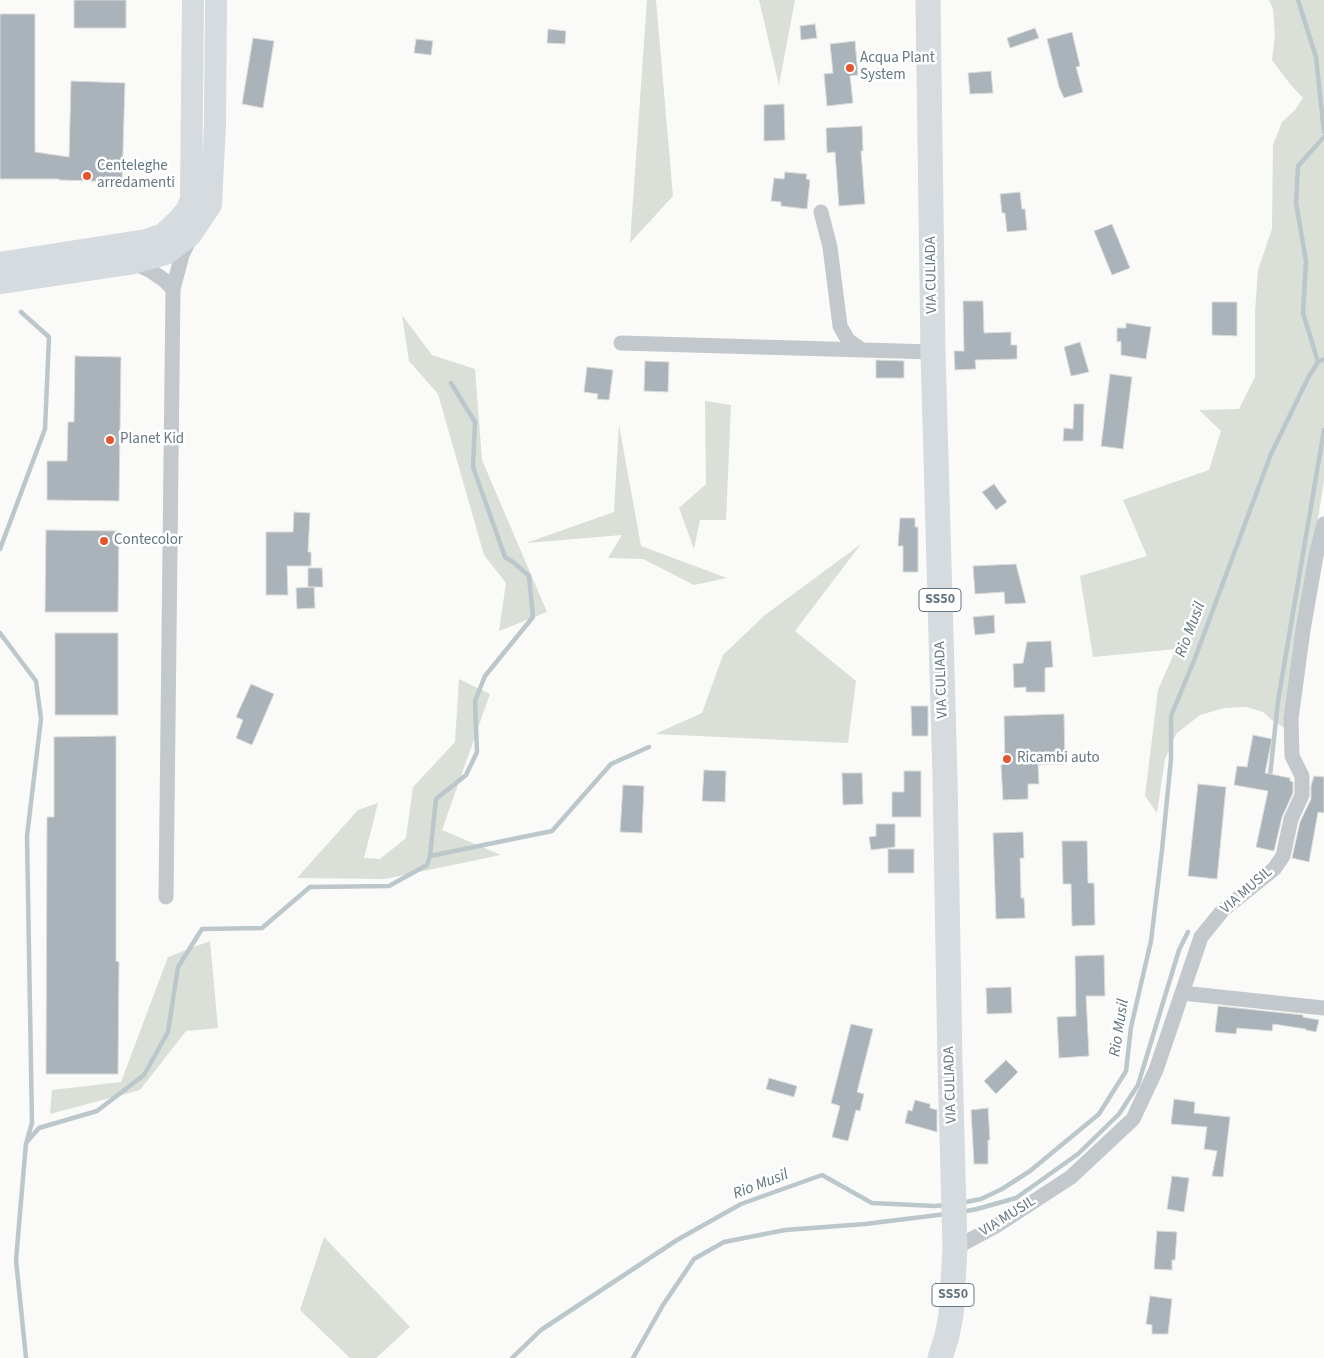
<!DOCTYPE html>
<style>
body{margin:0}
canvas{display:block;background:#fafaf8}
</style>
<canvas width="1324" height="1358"></canvas>
<script>
const ctx = document.querySelector('canvas').getContext('2d');
ctx.lineJoin = 'round';
function fillPath(path, color) { ctx.fillStyle = color; ctx.fill(path, 'evenodd'); }
const toPath = rows => new Path2D(rows.map(r => 'M' + r).join(''));
function stroke(path, color, width, dash) { ctx.strokeStyle = color; ctx.lineWidth = width; ctx.lineCap = dash ? 'butt' : 'round'; ctx.setLineDash(dash || []); ctx.stroke(path); }
function drawText(font, color, halo, rows, align = 'center') {
  ctx.font = font + ' "Source Sans 3",sans-serif'; ctx.lineWidth = 5; ctx.setLineDash([]); ctx.textBaseline = 'middle'; ctx.strokeStyle = halo; ctx.fillStyle = color; for (const [text, x, y, turn = 0] of rows) {
    ctx.save(); ctx.translate(x, y); ctx.rotate((+turn || 0) * Math.PI / 180); ctx.textAlign = isNaN(turn) ? turn : align; if (halo) ctx.strokeText(text, 0, 0); ctx.fillText(text, 0, 0); ctx.restore();
  }
}
const green = toPath([
 [647,0,656,0,673,196,630,243],
 [759,0,795,0,779,85],
 [1269,0,1324,0,1324,480,1296,660,1287,729,1273,721,1263,712,1247,707,1224,708,1200,715,1176,734,1165,759,1157,813,1145,796,1158,690,1176,649,1093,657,1080,576,1147,556,1123,500,1209,470,1221,431,1199,410,1239,409,1255,377,1255,312,1258,270,1272,229,1273,145,1282,122,1295,110,1303,98,1290,84,1272,60,1275,36,1273,9],
 [402,315,432,355,475,369,482,460,547,612,499,631,506,583,484,555,438,394,409,361],
 [705,401,731,405,726,520,700,520,694,549,679,508,706,484],
 [619,425,641,546,727,578,694,585,643,559,608,558,622,535,526,543,614,512],
 [861,544,795,631,856,681,848,743,655,734,702,713,723,655,765,615],
 [459,679,490,694,442,830,501,855,385,879,297,878,358,810,378,803,364,858,380,859,406,838,413,787,455,742],
 [210,941,218,1028,186,1031,140,1090,50,1114,52,1090,121,1082,168,957],
 [324,1237,410,1327,376,1358,350,1358,300,1310]
]);
const stream = toPath([
 [1298,0,1316,57,1324,132],
 [1318,362,1303,313,1306,261,1296,203,1298,166,1324,137],
 [0,549,45,429,49,337,21,312],
 [0,633,36,681,41,719,27,836,32,1123,27,1140],
 [1270,776,1278,701,1324,430],
 [430,856,552,831,611,764,649,747],
 [961,1203,981,1199,1002,1189,1030,1171,1099,1114,1126,1071,1131,1027,1151,941,1162,850,1171,759,1171,716,1195,658,1271,454,1309,376,1318,362,1324,359],
 [961,1212,977,1209,1016,1198,1078,1154,1119,1114,1138,1085,1179,950,1188,932],
 [26,1358,16,1260,26,1143,39,1128,97,1111,144,1075,168,1032,178,967,202,929,262,928,310,887,389,886,427,865,430,856,436,799,466,775,477,752,475,701,485,676,533,617,529,576,513,562,505,557,473,467,475,422,451,383],
 [512,1358,541,1330,677,1240,741,1204,822,1175,872,1203,935,1206,946,1205],
 [633,1358,663,1305,694,1259,724,1242,785,1230,865,1224,946,1214]
]);
const building = toPath([
 [74,0,126,0,126,28,74,28,74,0],
 [0,14,35,14,35,152,69,157,71,81,125,83,122,182,59,180,59,179,0,179,0,14],
 [815,24,817,38,801,40,800,26,815,24],
 [1035,28,1039,38,1010,48,1007,38,1035,28],
 [548,29,566,31,565,44,547,43,548,29],
 [1072,32,1080,66,1076,67,1083,92,1064,98,1059,87,1047,39,1072,32],
 [253,38,274,41,263,108,242,104,253,38],
 [416,39,433,41,431,55,414,53,416,39],
 [855,41,858,75,850,76,853,103,827,106,824,74,833,73,830,44,855,41],
 [991,71,993,93,970,94,968,73,991,71],
 [784,104,785,140,764,141,764,105,784,104],
 [862,126,863,151,861,151,865,204,839,206,835,152,827,153,826,128,862,126],
 [785,172,807,174,806,179,810,180,807,209,781,206,781,202,771,201,774,178,784,179,785,172],
 [1020,192,1022,209,1025,209,1027,230,1007,232,1005,213,1002,213,1000,194,1020,192],
 [1112,224,1130,268,1112,275,1094,231,1112,224],
 [963,301,983,301,984,333,1011,332,1011,345,1017,345,1017,359,975,360,976,369,955,370,954,351,964,351,963,301],
 [1212,302,1237,302,1237,336,1212,335,1212,302],
 [1126,323,1151,327,1146,359,1121,355,1121,341,1117,342,1117,328,1126,328,1126,323],
 [1080,342,1089,372,1071,376,1064,347,1080,342],
 [75,356,121,357,119,501,47,500,47,461,67,461,68,422,74,422,75,356],
 [876,360,904,361,904,378,876,378,876,360],
 [645,361,669,362,668,392,644,391,645,361],
 [587,367,613,370,609,400,597,399,598,394,584,392,587,367],
 [1110,374,1132,377,1123,449,1101,446,1110,374],
 [1074,404,1084,404,1083,441,1063,441,1064,428,1073,429,1074,404],
 [994,484,1007,502,996,510,982,492,994,484],
 [294,512,310,513,308,552,311,552,311,566,287,566,288,595,266,595,266,532,293,532,294,512],
 [900,518,915,518,915,527,918,527,918,572,903,572,903,546,898,546,900,518],
 [46,530,119,531,118,612,45,612,46,530],
 [1016,564,1026,603,1005,604,1004,592,975,594,973,566,1016,564],
 [308,568,322,568,323,587,308,587,308,568],
 [314,587,315,608,297,609,296,588,314,587],
 [994,615,995,633,975,635,973,617,994,615],
 [55,633,118,633,118,715,55,715,55,633],
 [1051,641,1053,667,1045,668,1045,692,1026,692,1026,687,1014,688,1013,664,1023,663,1027,642,1051,641],
 [251,684,274,694,252,745,236,738,243,720,236,717,251,684],
 [911,706,928,706,928,736,912,736,911,706],
 [1064,714,1065,764,1038,765,1039,784,1028,784,1028,799,1003,800,1001,765,1005,764,1004,716,1064,714],
 [1253,735,1272,739,1265,773,1290,778,1290,781,1293,782,1293,793,1282,817,1274,851,1256,847,1268,791,1234,785,1237,766,1247,767,1253,735],
 [116,736,116,961,119,962,118,1074,46,1074,47,817,54,817,54,737,116,736],
 [704,770,726,771,725,802,702,801,704,770],
 [904,771,921,771,921,817,892,817,892,792,904,792,904,771],
 [842,773,862,773,863,804,843,805,842,773],
 [1314,776,1324,777,1324,813,1318,812,1309,862,1292,858,1300,822,1311,799,1311,786,1314,776],
 [1198,784,1226,787,1217,879,1188,876,1198,784],
 [623,785,644,786,642,833,620,832,623,785],
 [876,824,895,824,895,847,871,850,869,837,876,836,876,824],
 [1023,832,1024,858,1020,858,1021,898,1024,898,1025,918,996,919,993,833,1023,832],
 [1062,841,1087,841,1088,883,1094,883,1095,925,1072,926,1071,884,1063,884,1062,841],
 [888,849,914,849,914,873,888,873,888,849],
 [1104,955,1105,996,1086,996,1089,1056,1059,1058,1057,1017,1076,1016,1075,956,1104,955],
 [1011,987,1012,1013,987,1014,986,988,1011,987],
 [1218,1006,1303,1015,1303,1017,1319,1020,1316,1032,1306,1030,1306,1029,1273,1024,1272,1031,1237,1028,1236,1034,1215,1032,1218,1006],
 [851,1024,873,1029,857,1092,864,1094,860,1111,856,1110,848,1141,832,1137,840,1106,831,1103,851,1024],
 [1006,1060,1018,1072,996,1094,984,1081,1006,1060],
 [769,1078,797,1086,794,1097,766,1089,769,1078],
 [1174,1099,1195,1102,1194,1113,1230,1117,1223,1177,1212,1176,1217,1151,1204,1149,1207,1127,1171,1124,1174,1099],
 [915,1100,930,1104,930,1108,937,1110,937,1132,905,1123,908,1110,912,1111,915,1100],
 [988,1108,990,1140,988,1140,988,1164,974,1164,971,1110,988,1108],
 [1172,1176,1189,1178,1184,1212,1167,1209,1172,1176],
 [1157,1231,1177,1232,1175,1260,1172,1260,1172,1270,1154,1269,1157,1231],
 [1150,1296,1172,1299,1168,1334,1152,1334,1152,1325,1146,1324,1150,1296]
]);
const street = toPath([
 [821,212,830,247,840,326,848,340,862,350],
 [134,263,151,271,164,280,173,289,182,255,190,239],
 [621,343,933,352],
 [166,897,173,289],
 [1182,993,1324,1008],
 [955,1248,996,1226,1071,1177,1133,1119,1156,1070,1201,937,1223,910,1274,869,1283,856,1291,819,1302,795,1302,776,1292,756,1291,719,1303,630,1316,556,1324,524]
]);
const secondary = toPath([
 [0,263,146,240,163,234,179,219,187,209,191,199,193,0],
 [0,283,134,263,166,254,191,235,211,205,215,124,216,0]
]);
const primary = toPath([
 [928,0,933,352,945,777,950,1063,955,1248,951,1315,947,1336,940,1358]
]);
const markers = [
 [850,68,5,"#e4572e"],
 [87,176,5,"#e4572e"],
 [110,440,5,"#e4572e"],
 [104,541,5,"#e4572e"],
 [1007,759,5,"#e4572e"]
];
const shields = [
 [940,600,42],
 [953,1295,42]
];
const shieldNames = [
 ["SS50",940,600],
 ["SS50",953,1295]
];
const poiNames = [
 ["Acqua Plant",860,59],
 ["System",860,76],
 ["Centeleghe",97,167],
 ["arredamenti",97,184],
 ["Planet Kid",120,440],
 ["Contecolor",114,541],
 ["Ricambi auto",1017,759]
];
const streetNames = [
 ["VIA CULIADA",932,275,-91],
 ["VIA CULIADA",942,680,-92],
 ["VIA MUSIL",1247,891,-41],
 ["VIA CULIADA",951,1085,-92],
 ["VIA MUSIL",1008,1217,-32]
];
const waterNames = [
 ["Rio Musil",1191,630,-69],
 ["Rio Musil",1120,1028,-81],
 ["Rio Musil",761,1185,-21]
];
fillPath(green, '#dadfd7');
stroke(stream, '#bbc7cb', 4.5);
fillPath(building, '#aab3b9');
stroke(building, '#dcdcda', 1);
stroke(street, '#c3c8cc', 15);
stroke(secondary, '#d6dbdf', 22);
stroke(primary, '#d6dbdf', 25);
for (const [x, y, r, color] of markers) { const dot = new Path2D(); dot.arc(x, y, r, 0, 2 * Math.PI); ctx.fillStyle = color; ctx.fill(dot); stroke(dot, '#fff', 2); }
for (const [x, y, w] of shields) { const box = new Path2D(); box.roundRect(x - w / 2, y - 11.5, w, 23, 4); ctx.fillStyle = '#fff'; ctx.fill(box); stroke(box, '#657683', 1); }
drawText('bold 14px', '#657683', null, shieldNames);
drawText('15px', '#657683', '#fff', poiNames, 'left');
drawText('15px', '#657683', '#fff', streetNames);
drawText('italic 16px', '#60757c', '#fff', waterNames);
</script>
